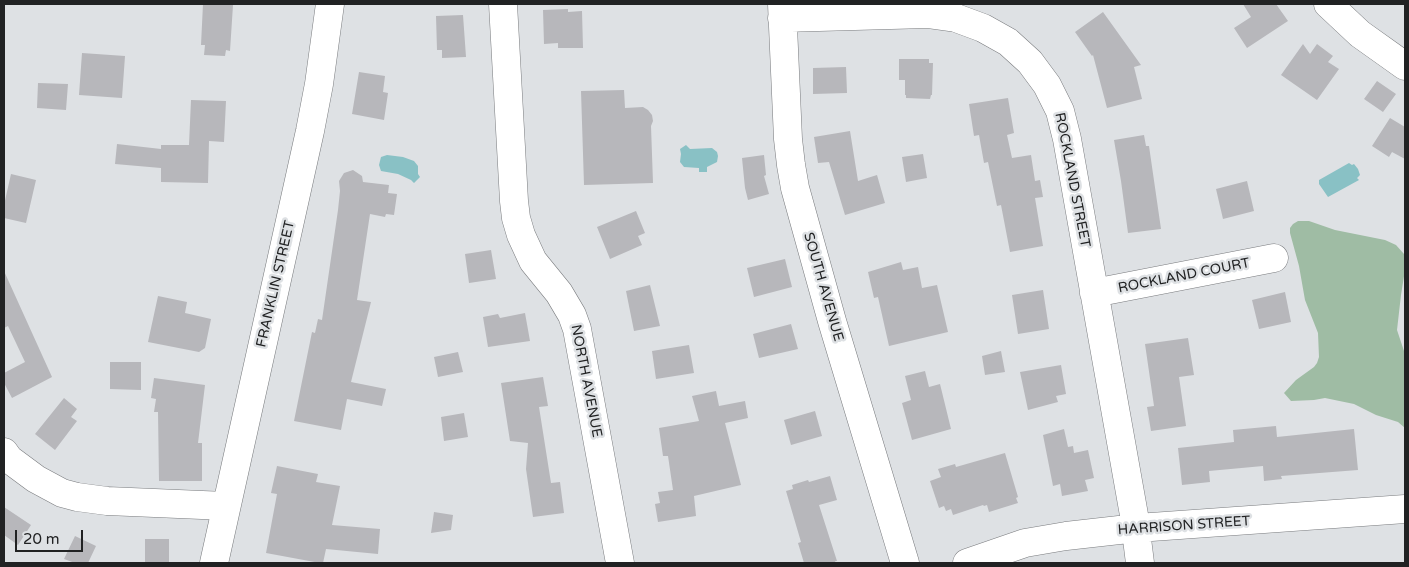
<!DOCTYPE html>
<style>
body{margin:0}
#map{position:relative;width:1409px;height:567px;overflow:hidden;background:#dee1e4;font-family:"Varela Round",sans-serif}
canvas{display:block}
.frame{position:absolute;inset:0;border:5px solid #212223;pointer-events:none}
.scale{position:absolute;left:15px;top:530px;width:68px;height:22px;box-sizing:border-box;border:2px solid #212223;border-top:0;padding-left:6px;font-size:15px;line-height:18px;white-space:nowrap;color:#212223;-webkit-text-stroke:4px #dee1e4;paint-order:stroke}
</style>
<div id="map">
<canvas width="1409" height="567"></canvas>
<div class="frame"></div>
<div class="scale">20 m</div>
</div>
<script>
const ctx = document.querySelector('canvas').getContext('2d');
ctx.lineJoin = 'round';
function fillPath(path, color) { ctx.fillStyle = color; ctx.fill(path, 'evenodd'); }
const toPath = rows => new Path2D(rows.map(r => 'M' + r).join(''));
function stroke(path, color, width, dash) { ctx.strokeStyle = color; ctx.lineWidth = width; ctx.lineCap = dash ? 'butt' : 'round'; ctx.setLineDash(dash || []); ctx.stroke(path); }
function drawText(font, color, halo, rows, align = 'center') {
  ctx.font = font + ' "Varela Round",sans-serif'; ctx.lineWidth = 5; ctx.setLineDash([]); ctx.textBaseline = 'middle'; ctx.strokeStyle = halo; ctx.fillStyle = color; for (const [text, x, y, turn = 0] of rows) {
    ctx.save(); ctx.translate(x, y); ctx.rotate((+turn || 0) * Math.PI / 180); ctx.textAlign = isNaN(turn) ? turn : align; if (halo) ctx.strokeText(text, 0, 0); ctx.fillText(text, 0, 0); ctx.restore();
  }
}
const green = toPath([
 [1298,221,1309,221,1335,230,1385,240,1396,245,1404,254,1405,270,1401,295,1397,330,1405,354,1405,428,1398,422,1376,415,1354,404,1325,398,1314,400,1291,401,1284,393,1296,380,1314,367,1317,363,1319,357,1318,333,1305,300,1299,266,1290,233,1290,228,1293,224]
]);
const water = toPath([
 [686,145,690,149,712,148,717,152,718,156,717,162,707,167,707,172,699,172,699,168,684,167,680,162,681,154,680,149],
 [387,155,403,157,414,161,418,166,418,174,420,177,414,183,411,180,398,174,381,171,379,165,381,157],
 [1349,163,1352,165,1354,164,1358,169,1360,175,1357,178,1359,180,1328,197,1319,184,1319,180]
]);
const building = toPath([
 [203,4,233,5,230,51,226,50,225,56,204,55,205,45,201,45],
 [1243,4,1276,4,1288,21,1247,48,1234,28,1251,17],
 [568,9,568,12,582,11,583,48,558,48,558,43,544,44,543,10],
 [1103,12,1141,65,1134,67,1142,99,1107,108,1093,55,1092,56,1075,32],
 [463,15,466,57,442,58,442,50,437,50,436,16],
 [1303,44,1310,54,1317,44,1333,56,1328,62,1339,69,1317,100,1281,75],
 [82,53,125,56,122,98,79,95],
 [899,59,929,59,929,63,933,63,932,95,931,95,930,99,906,98,906,95,905,95,905,80,899,80],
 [846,67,847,93,813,94,813,68],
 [359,72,385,76,383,92,388,93,384,120,352,114],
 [1377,81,1396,94,1383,112,1364,99],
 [38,83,68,84,66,110,37,108],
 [624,90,625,108,643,107,648,110,652,115,653,121,651,126,653,183,584,185,581,91],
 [1008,98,1014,133,1007,135,1012,158,1031,155,1035,181,1040,180,1043,197,1035,198,1043,246,1010,252,1001,205,997,206,988,162,984,163,979,135,974,136,969,104],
 [191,100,226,101,224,142,209,141,208,183,161,182,161,168,115,164,117,144,161,149,161,145,189,145],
 [1390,118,1405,127,1405,159,1392,152,1389,157,1372,146],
 [850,131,858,181,877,175,885,203,845,215,829,162,818,163,814,137],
 [1144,135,1146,146,1149,146,1161,229,1128,233,1121,181,1114,140],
 [923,154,927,178,906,182,902,157],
 [764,155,766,175,764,176,769,194,748,200,745,188,742,158],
 [353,170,362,176,363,182,389,185,388,193,397,194,394,215,386,214,385,217,370,214,357,300,371,302,351,382,386,389,382,406,347,399,341,430,294,421,312,332,315,333,318,319,322,320,338,210,340,191,339,181,344,173],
 [11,174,36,180,26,223,4,218,4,205],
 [1247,181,1254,211,1223,219,1216,189],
 [636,211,645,233,638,236,642,245,610,259,597,227],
 [491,250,496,279,469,283,465,254],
 [785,259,792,287,754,297,747,268],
 [901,262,903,270,918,267,922,288,937,285,948,332,889,346,878,297,874,298,868,272],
 [4,271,52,377,12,398,4,383,4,373,25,362,8,326,4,328],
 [650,285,660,326,634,331,626,291],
 [1043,290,1049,329,1018,334,1012,295],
 [1285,292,1291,322,1259,329,1252,300],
 [158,296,187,302,185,313,211,319,205,348,199,352,148,342],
 [525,313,530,341,488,347,483,317,498,314,500,318],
 [791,324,798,349,759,358,753,334],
 [1188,338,1194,375,1179,377,1186,426,1151,431,1147,407,1154,406,1145,344],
 [689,345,694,373,656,379,652,351],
 [1001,351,1005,372,985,375,982,356],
 [458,352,463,372,438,377,434,357],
 [110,362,141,362,141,390,110,389],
 [1061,365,1066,394,1056,396,1058,402,1028,410,1020,372],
 [925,371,929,387,940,384,951,429,912,440,902,403,911,400,905,376],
 [543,377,548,406,539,407,551,483,560,482,564,513,533,517,526,469,528,443,510,441,501,383],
 [154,378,205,385,198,443,202,443,202,481,159,481,158,412,154,412,156,399,151,398],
 [716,391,719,406,745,401,748,418,725,423,741,485,694,496,696,516,658,522,655,504,660,503,658,492,673,490,668,456,663,456,659,428,699,421,692,396],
 [64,398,77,409,71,417,77,421,55,450,35,434],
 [815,411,822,436,791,445,784,420],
 [464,413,468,437,444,441,441,417],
 [1276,426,1277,437,1354,429,1358,470,1281,476,1282,479,1264,481,1263,466,1209,471,1210,482,1182,485,1178,448,1234,442,1233,430],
 [1064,429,1068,447,1073,446,1074,453,1088,450,1094,478,1085,480,1088,491,1062,496,1060,484,1053,486,1043,435],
 [1005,453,1018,497,1016,498,1018,503,989,512,987,505,984,506,983,505,953,515,951,509,946,511,944,506,939,508,930,481,941,477,938,469,955,464,956,467],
 [277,466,318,474,316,482,340,486,332,525,380,529,378,554,326,549,323,563,320,563,266,553,277,494,271,493],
 [830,476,837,500,819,505,837,561,835,561,836,563,804,563,798,543,801,542,786,491,793,489,792,485,808,480,809,482],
 [4,507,31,525,18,545,4,535],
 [434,512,453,515,451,530,431,533],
 [75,536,96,546,88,563,75,563,64,559],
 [145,539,169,539,169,563,145,563]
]);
const minor = toPath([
 [503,4,514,201,516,218,521,235,533,261,559,293,572,315,577,329,620,563],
 [782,4,788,139,791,165,795,188,832,321,905,563],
 [1328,4,1360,34,1405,66],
 [782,18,927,14,956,18,983,28,1008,42,1030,62,1047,85,1060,111,1067,139,1134,515,1140,563],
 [1094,293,1274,258],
 [4,452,9,459,36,479,62,493,77,497,107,501,226,506],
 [967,563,1025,543,1066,536,1137,528,1405,509]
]);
const major = toPath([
 [214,563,310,131,319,84,330,4]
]);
const streetNames = [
 ["ROCKLAND STREET",1072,180,79],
 ["ROCKLAND COURT",1184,276,-11],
 ["FRANKLIN STREET",276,284,-77],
 ["SOUTH AVENUE",823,287,74],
 ["NORTH AVENUE",586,381,79],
 ["HARRISON STREET",1184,526,-4]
];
fillPath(green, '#9fbca4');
fillPath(water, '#89c1c5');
fillPath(building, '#b7b7bb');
stroke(minor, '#797b7e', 29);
stroke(major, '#797b7e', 29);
stroke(minor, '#fff', 28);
stroke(major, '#fff', 28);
drawText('14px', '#212223', '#dee1e4', streetNames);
</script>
